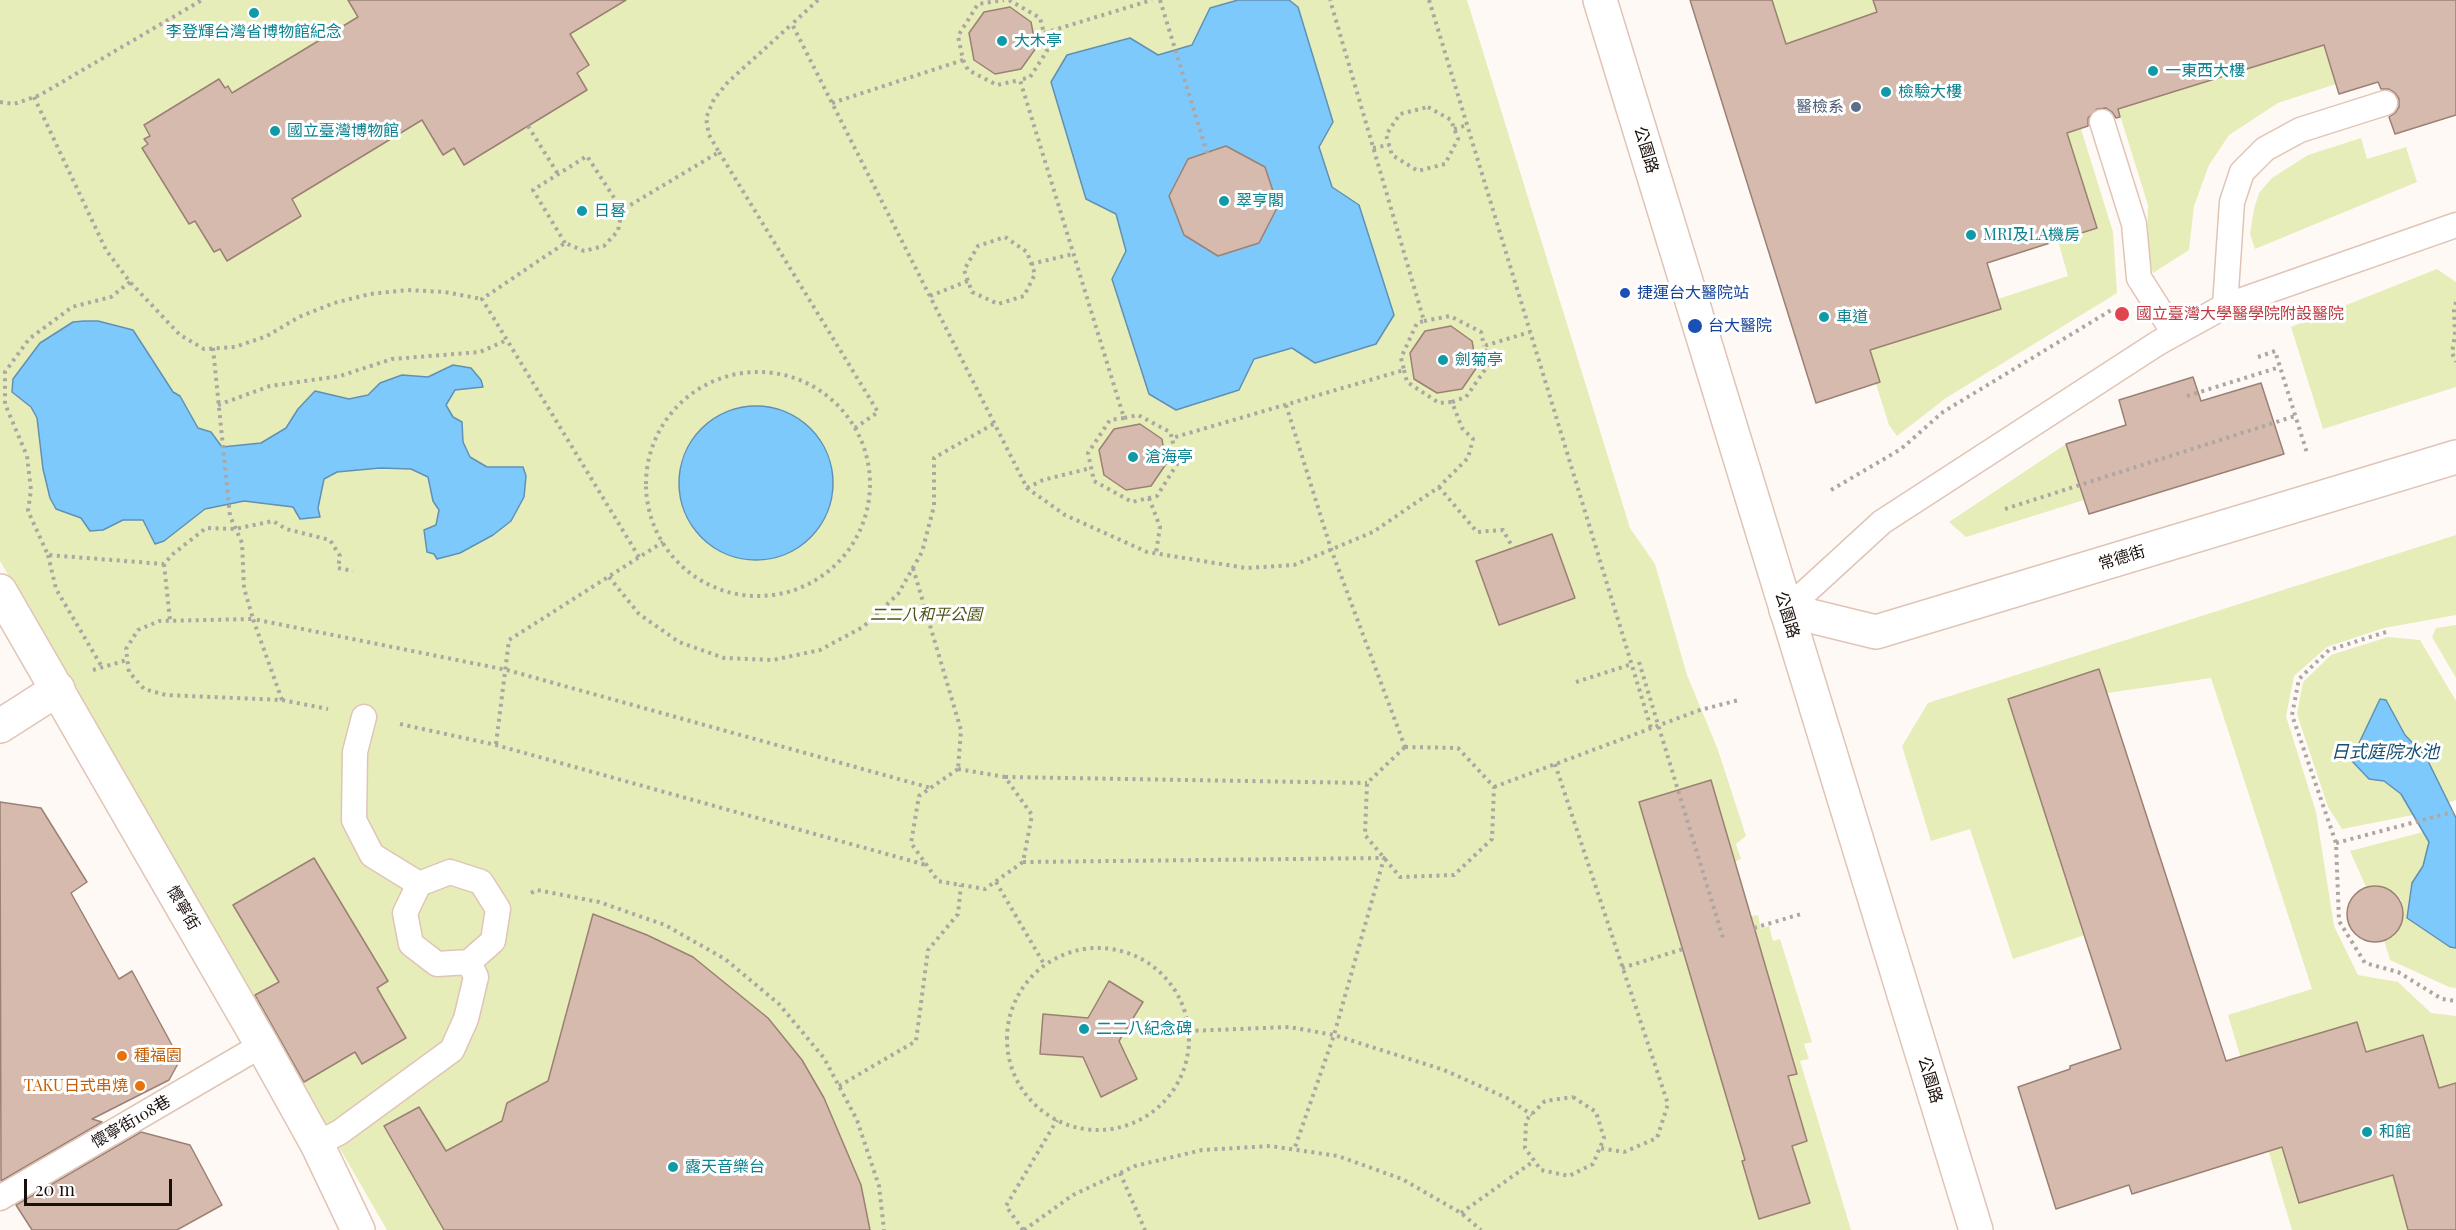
<!DOCTYPE html>
<meta charset="utf-8">
<style>
body{margin:0}
#map{position:relative;width:2456px;height:1230px;overflow:hidden;background:#fff9f6;font-family:"Playfair Display",serif}
canvas{display:block}
.scale{position:absolute;left:24px;top:1179px;width:148px;height:27px;box-sizing:border-box;border:3px solid #190f0b;border-top:0;padding-left:8px;font-size:18px;line-height:21px;white-space:nowrap;color:#190f0b;-webkit-text-stroke:4px #fff;paint-order:stroke}
</style>
<div id="map">
<canvas width="2456" height="1230"></canvas>
<div class="scale">20 m</div>
</div>
<script>
const ctx = document.querySelector('canvas').getContext('2d');
ctx.lineJoin = 'round';
function fillPath(path, color) { ctx.fillStyle = color; ctx.fill(path, 'evenodd'); }
const toPath = rows => new Path2D(rows.map(r => 'M' + r).join(''));
function stroke(path, color, width, dash) { ctx.strokeStyle = color; ctx.lineWidth = width; ctx.lineCap = dash ? 'butt' : 'round'; ctx.setLineDash(dash || []); ctx.stroke(path); }
function drawText(font, color, halo, rows, align = 'center') {
  ctx.font = font + ' "Playfair Display","Noto Sans TC",serif'; ctx.lineWidth = 6; ctx.setLineDash([]); ctx.textBaseline = 'middle'; ctx.strokeStyle = halo; ctx.fillStyle = color; for (const [text, x, y, turn = 0] of rows) {
    ctx.save(); ctx.translate(x, y); ctx.rotate((+turn || 0) * Math.PI / 180); ctx.textAlign = isNaN(turn) ? turn : align; if (halo) ctx.strokeText(text, 0, 0); ctx.fillText(text, 0, 0); ctx.restore();
  }
}
const green = toPath([
 [0,0,1467,0,1630,528,1655,564,1687,675,1718,750,1746,836,1736,844,1741,859,1734,862,1751,916,1758,915,1761,929,1769,926,1773,941,1780,939,1812,1042,1804,1044,1809,1059,1800,1061,1851,1230,387,1230,0,561],
 [1772,0,1873,0,1885,39,1822,59,1813,34,1786,44],
 [2013,0,2074,131,2081,129,2113,232,2117,293,1946,398,1897,436,1889,425,1876,384,1880,382,1849,283,1899,341,2001,309,1998,299,2068,276,2058,241,2097,228],
 [2324,45,2336,84,2278,103,2229,135,2209,165,2194,206,2189,250,2153,273,2147,251,2148,205,2118,109],
 [2361,138,2367,159,2406,147,2417,182,2255,249,2250,234,2254,209,2259,193,2272,178,2308,155],
 [2437,269,2456,282,2456,387,2323,429,2291,327],
 [2066,444,2084,500,1966,537,1949,522],
 [2456,535,2456,615,2384,628,2327,647,2294,676,2286,716,2316,812,2334,926,2358,975,2398,982,2431,1013,2456,1016,2456,1083,2439,1088,2366,1052,2357,1022,2255,1053,2299,1203,2393,1175,2408,1230,2292,1230,2228,1015,2312,989,2211,678,2107,693,2099,669,2008,699,2085,935,2013,959,1970,829,1931,841,1902,746,1928,703],
 [2456,625,2456,678,2432,637,2436,628],
 [2388,637,2420,640,2456,701,2456,800,2448,803,2426,757,2405,735,2386,700,2368,779,2383,781,2401,794,2413,815,2342,829,2328,807,2297,714,2303,682,2331,655],
 [2423,832,2429,842,2423,866,2412,883,2449,947,2456,948,2456,988,2449,987,2390,960,2384,940,2393,937,2403,920,2401,900,2386,887,2366,887,2350,851]
]);
const water = toPath([
 [1238,0,1289,0,1298,7,1333,122,1319,147,1332,187,1359,205,1394,315,1376,344,1315,363,1292,348,1254,359,1239,390,1176,410,1149,394,1112,279,1126,251,1116,214,1086,199,1051,82,1067,55,1130,38,1158,55,1192,45,1210,8,1238,0],
 [84,321,98,321,133,330,173,392,180,396,198,428,211,432,222,447,261,443,286,428,298,409,315,391,349,399,368,395,380,383,402,375,428,377,453,365,471,368,481,380,483,387,455,390,446,405,453,417,462,422,463,442,470,457,487,467,523,467,526,476,524,497,511,521,493,535,460,553,437,559,434,554,427,552,424,530,436,525,439,510,433,501,428,477,411,469,380,468,337,472,324,479,318,508,320,517,300,519,293,507,244,501,205,509,164,541,155,544,143,520,123,520,103,530,90,531,81,518,56,509,50,498,43,469,37,418,31,407,12,392,13,379,40,343,73,322,84,321],
 '679 483a77 77 0 1 1 154 0a77 77 0 1 1-154 0Z',
 [2380,699,2386,700,2405,735,2426,757,2456,818,2456,948,2450,947,2407,918,2412,883,2423,866,2429,842,2401,794,2384,781,2369,779,2351,760,2380,699]
]);
const building = toPath([
 [348,0,626,0,570,34,589,65,577,73,587,90,464,165,454,148,443,155,422,120,292,199,301,216,227,261,220,249,214,252,195,221,189,224,142,148,148,144,144,139,150,136,144,125,219,79,225,88,228,86,232,93,358,17,348,0],
 [1690,0,1772,0,1786,44,1877,12,1873,0,2456,0,2456,115,2395,134,2389,117,2395,113,2399,107,2399,99,2395,93,2389,89,2381,89,2378,82,2339,94,2324,45,2118,109,2120,117,2116,118,2112,112,2106,108,2097,109,2088,118,2088,126,2067,133,2097,228,1987,263,2001,309,1870,350,1880,382,1816,403,1690,0],
 [1010,7,1031,22,1036,48,1021,69,995,74,974,60,969,33,984,12,1010,7],
 [1226,146,1265,167,1278,206,1259,243,1218,256,1184,235,1169,196,1188,159,1226,146],
 [1451,326,1472,341,1477,367,1462,389,1437,393,1414,379,1410,353,1425,331,1451,326],
 [2193,377,2201,401,2261,383,2284,454,2089,514,2066,444,2126,425,2119,400,2193,377],
 [1140,424,1162,439,1166,464,1151,486,1126,490,1104,475,1099,450,1114,429,1140,424],
 [1552,534,1575,598,1499,625,1476,561,1552,534],
 [2099,669,2226,1061,2357,1022,2366,1052,2423,1035,2439,1088,2456,1083,2456,1230,2408,1230,2393,1175,2299,1203,2282,1147,2132,1194,2129,1185,2056,1209,2018,1087,2070,1069,2070,1066,2121,1049,2008,699,2099,669],
 [1711,780,1797,1074,1788,1076,1807,1141,1792,1146,1810,1203,1759,1219,1742,1161,1745,1160,1639,802,1711,780],
 [0,802,41,808,87,882,71,893,119,979,132,971,180,1060,169,1080,92,1119,102,1122,1,1181,0,802],
 [314,858,388,981,377,988,406,1038,362,1064,355,1052,304,1082,255,995,279,982,233,905,314,858],
 '2347 914a28 28 0 1 1 56 0a28 28 0 1 1-56 0Z',
 [593,914,647,935,693,957,768,1018,802,1060,824,1098,861,1185,870,1230,444,1230,384,1126,419,1107,446,1151,502,1121,507,1103,548,1081,593,914],
 [1109,981,1143,1002,1119,1041,1137,1079,1101,1097,1083,1057,1040,1054,1043,1014,1088,1018,1109,981],
 [141,1132,190,1145,222,1205,177,1230,32,1230,16,1205,141,1132]
]);
const path = toPath([
 [818,0,792,24,1027,488,1065,515,1147,552,1246,568,1294,565,1373,532,1439,487,1468,458,1473,439,1462,428,1452,402,1466,397,1489,364,1484,346,1530,332],
 [1009,0,1040,18,1044,33,1047,51,1030,77,1020,80,1124,418,1138,415,1170,432,1172,438,1404,370,1401,358,1417,323,1424,321,1330,0],
 [1160,0,1207,153],
 [1429,0,1651,728],
 [1044,33,1152,0],
 [963,60,968,70,997,85,1020,80],
 [34,97,106,250,130,282,180,335,204,349,235,347,267,336,299,317,334,303,370,294,408,290,445,292,482,299],
 [0,102,14,104,40,95,202,0],
 [832,103,963,60,958,36,978,4,1004,0],
 [1428,107,1451,120,1458,139,1445,164,1418,171,1392,155,1386,135,1400,114,1428,107],
 [528,126,558,174],
 [1454,129,1467,125],
 [1373,148,1389,145],
 [719,152,878,412,855,428],
 [1005,237,1027,252,1035,274,1024,296,998,304,972,292,964,270,978,246,1005,237],
 [565,243,533,190,587,156,622,210],
 [1031,264,1073,254],
 [130,282,111,297,72,307,29,339,5,372,5,404,27,456,31,490,28,511,48,555,164,564,173,554,206,528,235,529,273,521,286,529,330,540,340,556,338,568,353,571],
 [930,296,968,281],
 [2456,302,2454,311,2455,335,2452,353,2456,362],
 [1424,321,1450,316,1481,332,1484,346],
 [213,348,230,516,242,543,244,588,253,619,159,621,138,630,126,649,129,672,144,689,166,695,282,700,328,709],
 [2258,357,2275,351,2307,453],
 [1404,370,1407,382,1439,403,1452,402],
 '646 484a112 112 0 1 1 224 0a112 112 0 1 1-224 0Z',
 [2187,396,2280,367],
 [218,405,270,386,340,376,392,359,480,352,507,340],
 [1286,405,1331,549,1405,747],
 [1124,418,1110,420,1088,453,1094,481,1132,502,1157,496,1177,464,1172,438],
 [1439,487,1477,532,1503,530,1513,548],
 [1027,488,1043,480,1091,468],
 [1831,490,1901,449,1943,412,2113,309],
 [1149,498,1160,527,1156,553],
 [2005,509,2295,416],
 [48,555,56,589,102,667],
 [639,557,482,299,565,243,584,251,604,246,618,231,622,210,719,152,709,135,706,118,714,99,728,82,792,24],
 [164,564,170,620],
 [913,568,961,730,958,769],
 [609,577,639,614,679,642,724,658,773,660,820,650,863,627,898,594,922,552,934,506,934,458,995,423],
 [2386,632,2329,650,2299,679,2292,715,2336,843,2339,921,2365,963,2398,972,2442,999,2456,1001],
 [1639,662,1723,938],
 [93,670,127,660],
 [1576,682,1632,664],
 [282,700,253,619,507,670,931,788],
 [400,724,496,745,926,865],
 [496,744,509,640,663,542],
 [1405,747,1458,748,1494,787,1492,839,1454,875,1400,877,1365,835,1367,783,1405,747],
 [1555,764,1668,1104,1657,1138,1624,1152,1600,1148],
 [958,769,1005,777,1032,815,1023,862,985,889,938,881,911,843,919,796,958,769],
 [1005,777,1367,783],
 [1494,787,1700,710,1739,700],
 [2336,843,2453,812],
 [1023,862,1384,858,1334,1035,1294,1150],
 [996,882,1044,964],
 [531,893,537,890,599,902,665,925,725,959,779,1004,824,1058,857,1120,879,1186,884,1230],
 [1754,928,1801,914],
 '1007 1039a91 91 0 1 1 182 0a91 91 0 1 1-182 0Z',
 [1622,968,1683,949],
 [1188,1031,1289,1027,1334,1035,1444,1070,1507,1098,1532,1115],
 [839,1086,916,1041,928,950,958,914,961,885],
 [1573,1097,1596,1112,1604,1138,1593,1164,1569,1176,1541,1170,1525,1148,1526,1120,1545,1101,1573,1097],
 [1120,1173,1145,1230],
 [1461,1213,1534,1161],
 [1023,1230,1006,1206,1057,1120],
 [1024,1230,1073,1195,1135,1166,1202,1150,1270,1146,1338,1156,1402,1179,1461,1213,1481,1230]
]);
const service = toPath([
 [2102,122,2134,224,2139,278,2174,333],
 [2225,306,2232,202,2242,172,2265,149,2300,130,2385,103],
 [1786,610,1882,522,2158,343,2225,306,2456,225],
 [364,717,355,752,354,820,372,855,419,884],
 [450,872,481,882,498,909,493,941,469,962,437,964,411,944,405,913,419,884,450,872],
 [317,1144,340,1132,452,1050,466,1019,476,977,469,962],
 [0,1198,262,1045]
]);
const minor = toPath([
 [0,591,262,1045,317,1144,358,1230],
 [1786,610,1876,632,2456,457]
]);
const tertiary = toPath([
 [1600,0,1976,1230],
 [0,726,58,689]
]);
const markers = [
 [254,13,6,"#0f9aa8"],
 [1002,41,6,"#0f9aa8"],
 [2153,71,6,"#0f9aa8"],
 [1886,92,6,"#0f9aa8"],
 [1856,107,6,"#5c6f8a"],
 [275,131,6,"#0f9aa8"],
 [1224,201,6,"#0f9aa8"],
 [582,211,6,"#0f9aa8"],
 [1971,235,6,"#0f9aa8"],
 [1625,293,6,"#1a4fb4"],
 [2122,314,8,"#e0444e"],
 [1824,317,6,"#0f9aa8"],
 [1695,326,8,"#1a4fb4"],
 [1443,360,6,"#0f9aa8"],
 [1133,457,6,"#0f9aa8"],
 [1084,1029,6,"#0f9aa8"],
 [122,1056,6,"#e8710a"],
 [140,1086,6,"#e8710a"],
 [2367,1132,6,"#0f9aa8"],
 [673,1167,6,"#0f9aa8"]
];
const cultureNames = [
 ["李登輝台灣省博物館紀念",254,32,"center"],
 ["大木亭",1014,41],
 ["一東西大樓",2165,71],
 ["檢驗大樓",1898,92],
 ["國立臺灣博物館",287,131],
 ["翠亨閣",1236,201],
 ["日晷",594,211],
 ["MRI及LA機房",1983,235],
 ["車道",1836,317],
 ["劍菊亭",1455,360],
 ["滄海亭",1145,457],
 ["二二八紀念碑",1096,1029],
 ["和館",2379,1132],
 ["露天音樂台",685,1167]
];
const serviceNames = [
 ["醫檢系",1844,107]
];
const streetNames = [
 ["公園路",1646,150,73],
 ["常德街",2122,558,-17],
 ["公園路",1787,615,73],
 ["懷寧街",183,908,60],
 ["公園路",1930,1080,73],
 ["懷寧街108巷",131,1122,-30]
];
const transitNames = [
 ["捷運台大醫院站",1637,293],
 ["台大醫院",1708,326]
];
const healthNames = [
 ["國立臺灣大學醫學院附設醫院",2136,314]
];
const parkNames = [
 ["二二八和平公園",926,615]
];
const foodNames = [
 ["種福園",134,1056],
 ["TAKU日式串燒",128,1086,"right"]
];
const waterNames = [
 ["日式庭院水池",2385,752]
];
fillPath(green, '#e7edb9');
fillPath(water, '#7ec9fc');
stroke(water, '#6091b4', 1.5);
fillPath(building, '#d6baad');
stroke(building, '#9b8174', 1.5);
stroke(service, '#e0c4b6', 27);
stroke(minor, '#e0c4b6', 36);
stroke(tertiary, '#e0c4b6', 36);
stroke(path, '#aea6a3', 4, [3, 4.5]);
stroke(service, '#fff', 24);
stroke(minor, '#fff', 33);
stroke(tertiary, '#fff', 33);
for (const [x, y, r, color] of markers) { const dot = new Path2D(); dot.arc(x, y, r, 0, 2 * Math.PI); ctx.fillStyle = color; ctx.fill(dot); stroke(dot, '#fff', 2); }
drawText('16px', '#0d838f', '#fff', cultureNames, 'left');
drawText('16px', '#4e5e75', '#fff', serviceNames, 'right');
drawText('16px', '#190f0b', '#fff', streetNames);
drawText('16px', '#164399', '#fff', transitNames, 'left');
drawText('16px', '#be3a42', '#fff', healthNames, 'left');
drawText('italic 16px', '#4f5317', '#fff', parkNames);
drawText('16px', '#c56008', '#fff', foodNames, 'left');
drawText('italic 18px', '#164f71', '#fff', waterNames);
</script>
